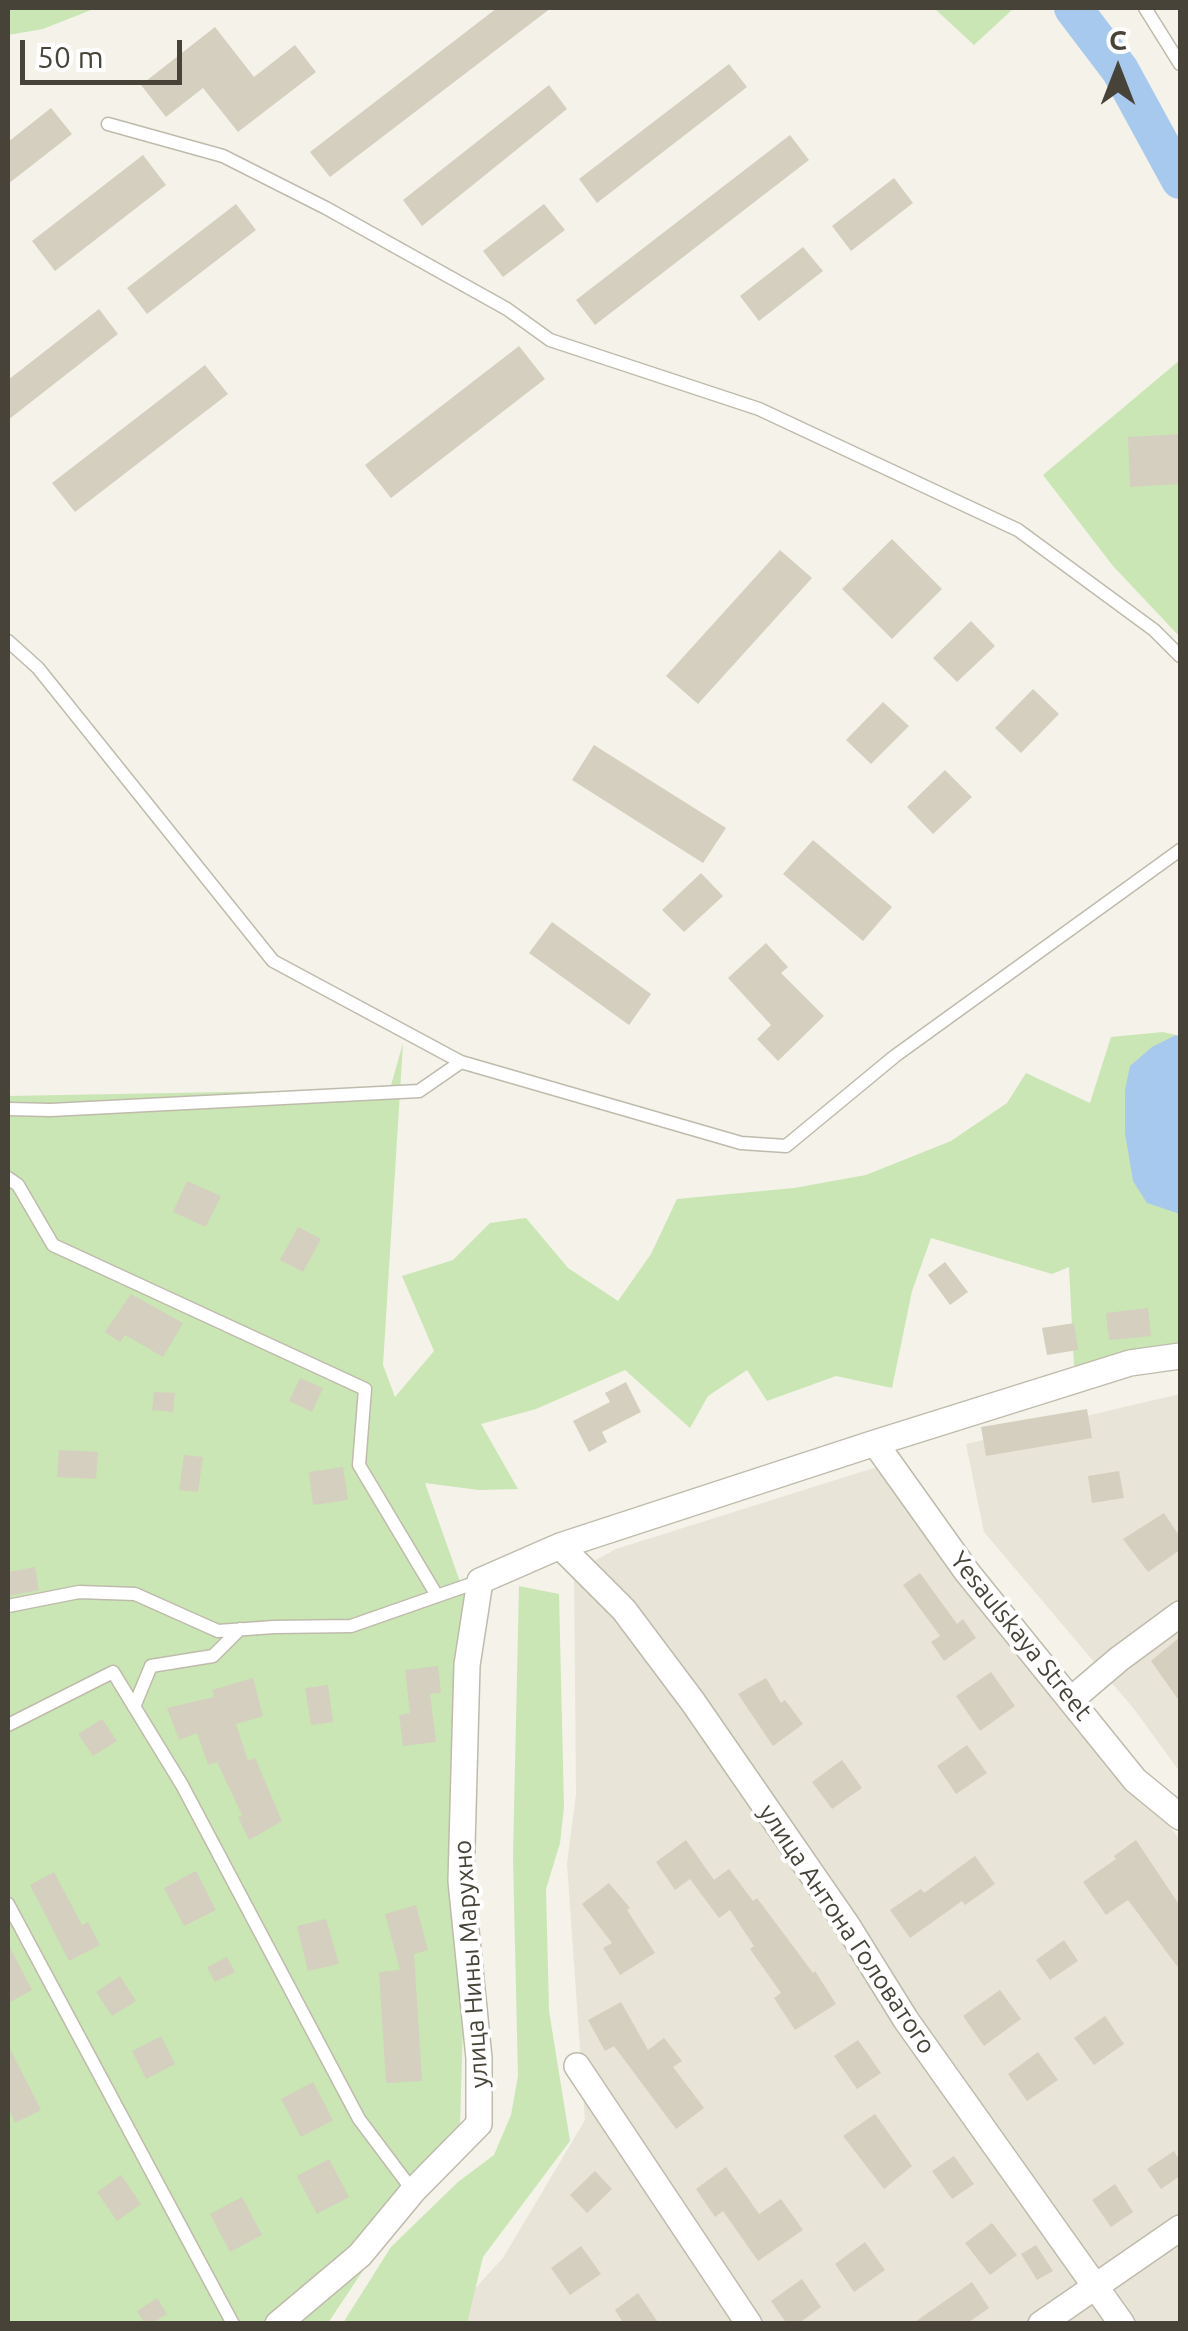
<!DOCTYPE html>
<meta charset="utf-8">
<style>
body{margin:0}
#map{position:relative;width:1188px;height:2331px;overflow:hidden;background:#f4f2e9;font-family:Ubuntu,sans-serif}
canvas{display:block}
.frame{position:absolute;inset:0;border:10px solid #474338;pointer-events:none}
.north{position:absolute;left:1068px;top:20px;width:100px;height:100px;-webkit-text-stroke:8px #fff;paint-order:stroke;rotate:0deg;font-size:28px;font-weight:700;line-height:40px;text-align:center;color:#474338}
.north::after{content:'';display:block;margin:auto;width:35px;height:45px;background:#474338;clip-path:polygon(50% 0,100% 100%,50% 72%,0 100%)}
.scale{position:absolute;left:20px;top:40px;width:162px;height:45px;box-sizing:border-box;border:5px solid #474338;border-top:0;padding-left:12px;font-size:30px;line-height:35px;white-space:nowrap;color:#474338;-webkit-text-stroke:8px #fff;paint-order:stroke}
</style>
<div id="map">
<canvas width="1188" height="2331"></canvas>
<div class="frame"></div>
<div class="north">С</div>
<div class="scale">50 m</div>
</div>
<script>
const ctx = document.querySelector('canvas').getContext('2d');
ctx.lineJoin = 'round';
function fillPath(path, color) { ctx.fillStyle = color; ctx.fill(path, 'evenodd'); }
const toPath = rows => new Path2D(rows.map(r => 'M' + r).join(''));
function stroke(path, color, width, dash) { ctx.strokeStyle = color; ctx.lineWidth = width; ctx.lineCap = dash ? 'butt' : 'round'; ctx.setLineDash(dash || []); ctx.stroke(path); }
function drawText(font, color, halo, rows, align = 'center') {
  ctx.font = font + ' Ubuntu,sans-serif'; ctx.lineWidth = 8; ctx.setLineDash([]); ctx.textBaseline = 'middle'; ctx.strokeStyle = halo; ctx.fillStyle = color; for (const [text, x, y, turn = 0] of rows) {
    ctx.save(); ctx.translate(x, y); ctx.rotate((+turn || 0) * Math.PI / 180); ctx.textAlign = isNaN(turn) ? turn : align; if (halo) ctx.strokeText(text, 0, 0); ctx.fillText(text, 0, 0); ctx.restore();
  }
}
const residential = toPath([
 [1180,1394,1180,1772,1134,1709,984,1532,966,1444],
 [877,1467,936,1548,1078,1709,1180,1840,1180,2323,442,2324,503,2258,585,2120,567,1864,576,1794,574,1572,616,1549]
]);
const green = toPath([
 [8,8,96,8,43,29,8,35],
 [934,8,1014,8,974,45],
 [1180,360,1180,637,1113,566,1043,475],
 [1163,1032,1180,1036,1180,1345,1074,1366,1069,1267,1052,1274,931,1238,912,1291,892,1388,836,1376,767,1401,747,1370,708,1396,690,1428,625,1370,536,1409,481,1424,518,1489,479,1490,425,1483,475,1624,460,2125,328,2323,8,2323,8,1096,390,1089,403,1043,383,1365,395,1397,434,1351,402,1276,453,1260,490,1223,526,1218,568,1268,618,1301,651,1254,677,1199,794,1188,866,1175,951,1141,1007,1103,1026,1073,1090,1103,1111,1037],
 [519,1586,559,1594,564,1807,560,1843,546,1889,549,2011,570,2141,483,2257,467,2323,343,2323,391,2247,458,2182,494,2155,511,2115,518,2076,513,1857]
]);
const water = toPath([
 [1176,1035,1180,1037,1180,1214,1147,1203,1133,1181,1125,1133,1125,1090,1130,1066,1152,1047]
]);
const river = toPath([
 [1073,8,1120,70,1180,180]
]);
const building = toPath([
 [497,8,551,8,330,177,310,152],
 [215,27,254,77,295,45,316,72,238,132,203,88,166,117,141,85],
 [729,64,747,87,597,203,579,179],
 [549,85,567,109,422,226,403,200],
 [51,108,72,134,8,184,8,142],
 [790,135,809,160,595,325,576,300],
 [143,155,166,185,55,271,32,241],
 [894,178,913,203,851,251,832,226],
 [236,204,256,230,147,314,127,288],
 [544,204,565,230,503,277,483,251],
 [803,247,823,271,759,321,740,296],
 [99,309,118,334,8,420,8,380],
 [519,346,545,379,391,498,365,465],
 [205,365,228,394,75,512,52,483],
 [1180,434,1180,484,1130,487,1128,437],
 [892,539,942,589,892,639,842,589],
 [780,550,812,578,698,704,666,676],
 [971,621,995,646,957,682,933,658],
 [1033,689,1059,714,1021,753,995,728],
 [883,702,909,726,871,764,846,740],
 [594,745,726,828,703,863,572,780],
 [945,770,972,797,933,834,907,807],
 [813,840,892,907,863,941,783,874],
 [701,873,723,896,684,932,662,910],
 [552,922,651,994,629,1025,529,953],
 [766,943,788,967,781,973,824,1016,778,1061,757,1039,771,1025,728,978],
 [187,1181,221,1196,206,1227,173,1212],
 [298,1227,321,1239,303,1272,280,1260],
 [945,1262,968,1292,950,1305,928,1275],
 [131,1294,183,1323,163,1357,125,1335,120,1342,105,1332],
 [1148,1308,1151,1336,1109,1340,1106,1313],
 [1074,1323,1078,1350,1047,1355,1042,1328],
 [300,1378,323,1388,312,1412,289,1401],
 [626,1382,641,1412,602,1432,607,1442,589,1452,573,1421,610,1402,605,1393],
 [154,1392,175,1393,173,1412,152,1410],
 [1087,1409,1092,1438,986,1456,981,1427],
 [59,1450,98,1452,96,1479,57,1477],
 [184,1455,203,1457,198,1492,179,1490],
 [343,1467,348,1500,313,1505,309,1472],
 [1119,1471,1124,1498,1092,1503,1088,1476],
 [1164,1513,1180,1537,1180,1550,1148,1572,1123,1539],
 [35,1567,39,1590,8,1596,8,1572],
 [920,1573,957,1624,963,1619,976,1638,944,1661,931,1642,940,1636,903,1585],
 [1180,1637,1180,1702,1151,1661],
 [438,1666,441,1693,430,1694,436,1742,403,1746,399,1715,410,1713,405,1670],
 [991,1672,1015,1706,980,1731,956,1696],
 [253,1678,263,1716,236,1724,248,1761,255,1758,282,1821,249,1840,238,1817,242,1815,217,1762,208,1765,197,1733,179,1740,167,1708,214,1697,212,1690],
 [766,1678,781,1703,785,1700,803,1724,773,1746,738,1694],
 [328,1685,333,1722,311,1725,305,1688],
 [102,1719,117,1741,93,1756,78,1734],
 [967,1745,987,1773,956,1794,937,1766],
 [842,1760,862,1788,832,1809,812,1782],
 [686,1840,714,1880,729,1869,753,1901,757,1898,813,1973,815,1971,836,2004,795,2030,774,1998,781,1993,750,1949,754,1946,730,1910,719,1918,690,1879,675,1890,656,1862],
 [1136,1840,1180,1906,1180,1970,1128,1900,1106,1915,1083,1882,1116,1859,1114,1856],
 [975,1856,995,1884,965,1905,962,1901,910,1938,890,1910,921,1889,924,1893],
 [196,1871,216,1910,184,1926,164,1888],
 [54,1872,82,1925,88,1922,100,1945,69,1961,30,1885],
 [609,1883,630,1908,627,1910,655,1953,620,1975,603,1948,612,1943,582,1904],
 [416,1905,428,1950,414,1954,422,2081,386,2083,379,1972,400,1970,385,1914],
 [326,1919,339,1964,308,1971,297,1926],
 [1064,1940,1078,1961,1050,1980,1036,1960],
 [8,1944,32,1990,8,2003],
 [227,1957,235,1972,215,1982,207,1967],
 [120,1976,136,2001,112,2016,96,1992],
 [1000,1990,1021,2019,984,2046,963,2016],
 [621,2002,648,2050,664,2038,682,2061,673,2067,704,2108,676,2129,614,2046,605,2051,588,2020],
 [1105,2016,1124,2044,1094,2065,1074,2038],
 [161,2036,175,2064,146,2079,132,2051],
 [858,2040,881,2073,857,2089,834,2056],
 [8,2045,41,2110,15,2123,8,2106],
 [1038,2052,1058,2080,1027,2101,1008,2074],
 [313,2082,333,2120,301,2137,281,2099],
 [875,2114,912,2166,884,2189,843,2136],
 [1174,2151,1180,2161,1180,2176,1161,2189,1147,2169],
 [954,2156,974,2184,952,2199,932,2171],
 [329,2159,349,2197,317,2214,297,2176],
 [726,2167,759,2214,781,2199,803,2230,758,2261,723,2211,715,2217,696,2189],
 [595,2171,612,2189,587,2213,570,2195],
 [121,2175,141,2204,117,2221,97,2192],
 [1115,2184,1133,2212,1111,2227,1092,2200],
 [242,2197,262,2235,230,2252,210,2214],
 [992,2223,1017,2255,990,2275,965,2243],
 [865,2242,885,2270,854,2292,835,2264],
 [1036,2245,1053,2271,1037,2280,1021,2254],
 [581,2246,601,2274,570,2295,551,2268],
 [802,2279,821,2307,798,2324,787,2324,771,2301],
 [972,2282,989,2308,966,2324,912,2324],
 [638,2293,659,2324,624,2324,615,2310],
 [157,2298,167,2314,151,2324,145,2324,137,2311]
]);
const service = toPath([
 [1145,8,1180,64],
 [108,124,223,156,326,208,507,309,550,340,759,409,1018,530,1154,630,1180,656],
 [8,641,38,668,273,961,461,1062,741,1143,786,1146,895,1056,1180,850],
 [8,1109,51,1110,419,1091,461,1062],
 [8,1178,18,1185,53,1245,365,1389,359,1465,436,1594],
 [8,1606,79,1592,135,1594,218,1631,274,1627,351,1626,480,1581],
 [134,1707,151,1666,213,1656,240,1629],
 [8,1725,113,1672,182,1785,359,2119,413,2191],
 [8,1904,233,2324]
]);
const minor = toPath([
 [875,1443,967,1572,1135,1780,1180,1817],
 [560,1546,624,1610,693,1702,847,1925,906,2020,1122,2324],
 [1072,1699,1119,1659,1180,1614],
 [577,2066,749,2324],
 [278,2324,360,2255,413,2191,479,2124,479,2058,461,1881,467,1665,480,1581,560,1546,875,1443,1130,1363,1180,1356],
 [1041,2324,1180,2228]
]);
const streetNames = [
 ["Yesaulskaya Street",1021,1636,51],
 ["улица Антона Головатого",847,1929,56],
 ["улица Нины Марухно",471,1964,-94]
];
fillPath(residential, '#e8e4d7');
fillPath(green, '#cae6b4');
fillPath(water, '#a8c9ee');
stroke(river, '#a8c9ee', 38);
fillPath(building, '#d5cfbf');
stroke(service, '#bfbbac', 15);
stroke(minor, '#bfbbac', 28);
stroke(service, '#fff', 12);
stroke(minor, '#fff', 25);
drawText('25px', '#474338', '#fff', streetNames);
</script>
